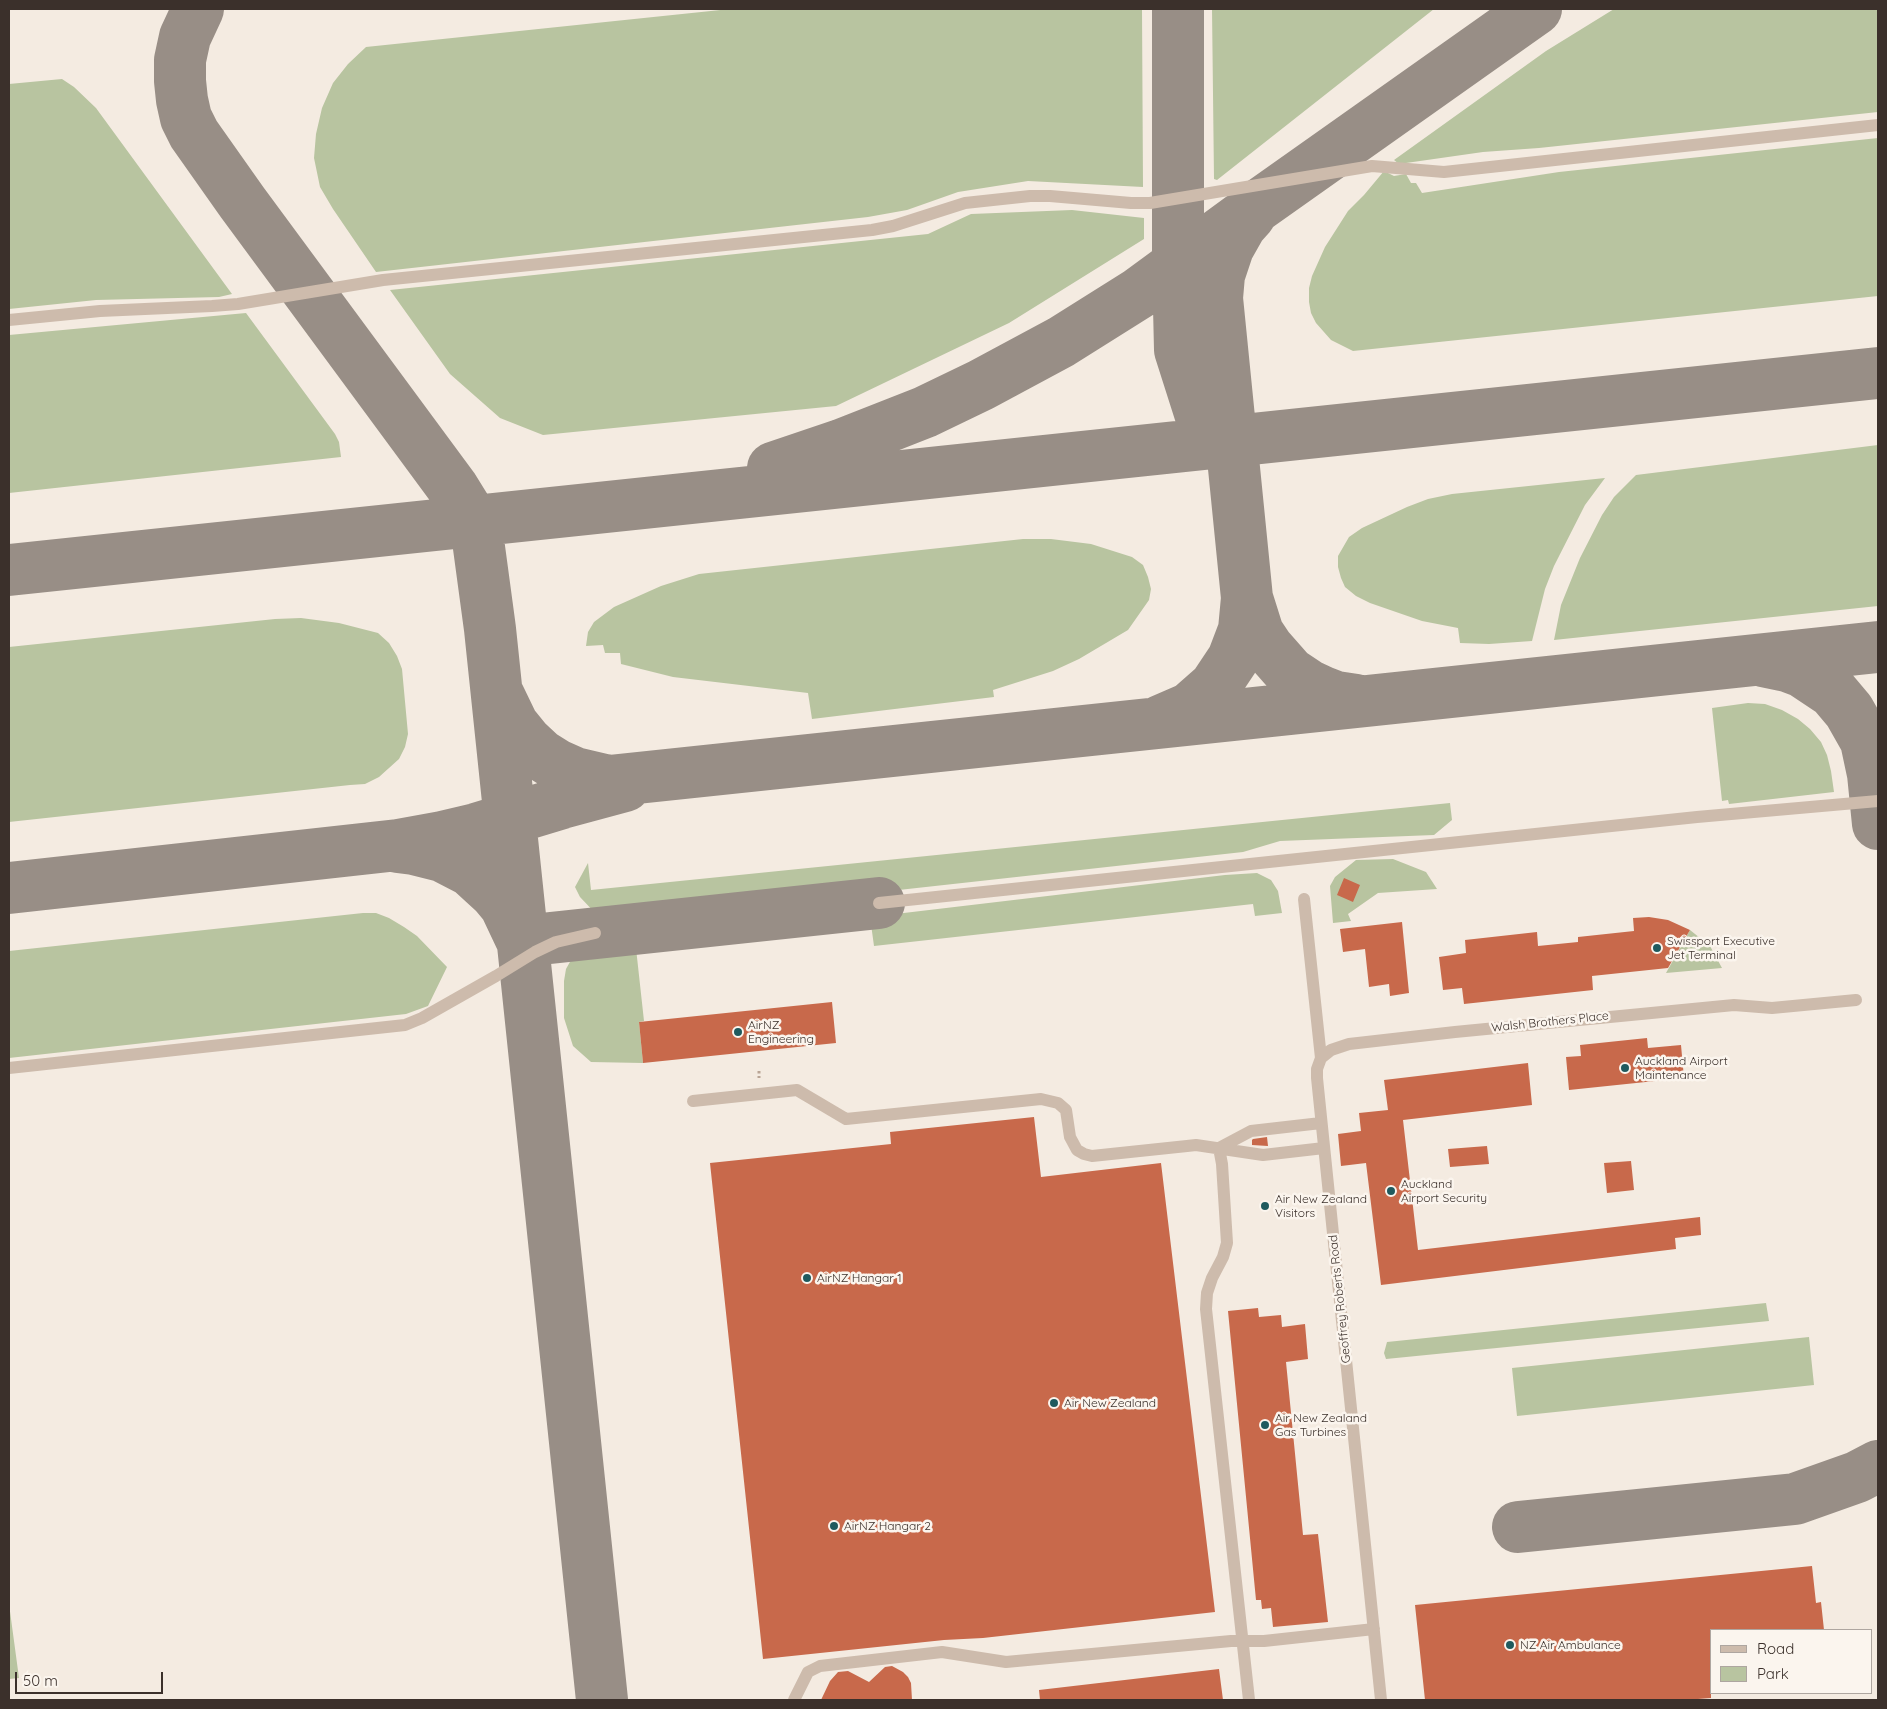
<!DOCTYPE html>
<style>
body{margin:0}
#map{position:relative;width:1887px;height:1709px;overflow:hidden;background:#f4ebe1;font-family:Quicksand,sans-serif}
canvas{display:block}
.frame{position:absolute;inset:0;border:10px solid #3b302b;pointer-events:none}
.legend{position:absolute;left:1710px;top:1629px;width:162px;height:65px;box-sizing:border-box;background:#fbf5ee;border:1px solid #aea6a0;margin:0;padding:6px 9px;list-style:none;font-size:15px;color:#3b302b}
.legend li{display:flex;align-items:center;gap:10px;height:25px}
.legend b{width:25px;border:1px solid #aea6a0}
.scale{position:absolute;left:15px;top:1672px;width:148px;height:22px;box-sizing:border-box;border:2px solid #3b302b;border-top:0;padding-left:6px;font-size:15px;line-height:18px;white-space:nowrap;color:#3b302b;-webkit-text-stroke:4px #fbf5ee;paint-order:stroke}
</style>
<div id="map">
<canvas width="1887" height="1709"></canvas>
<div class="frame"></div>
<ul class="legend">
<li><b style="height:6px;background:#cdbbac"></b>Road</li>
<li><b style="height:14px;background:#b8c4a0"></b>Park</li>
</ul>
<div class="scale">50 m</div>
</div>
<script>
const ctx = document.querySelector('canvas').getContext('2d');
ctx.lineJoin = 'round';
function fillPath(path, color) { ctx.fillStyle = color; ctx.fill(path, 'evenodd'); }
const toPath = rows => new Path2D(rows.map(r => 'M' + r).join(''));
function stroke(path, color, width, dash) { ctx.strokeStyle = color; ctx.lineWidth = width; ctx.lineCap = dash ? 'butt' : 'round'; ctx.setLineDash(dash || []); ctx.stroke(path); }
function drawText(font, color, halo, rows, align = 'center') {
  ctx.font = font + ' Quicksand,sans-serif'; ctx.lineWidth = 5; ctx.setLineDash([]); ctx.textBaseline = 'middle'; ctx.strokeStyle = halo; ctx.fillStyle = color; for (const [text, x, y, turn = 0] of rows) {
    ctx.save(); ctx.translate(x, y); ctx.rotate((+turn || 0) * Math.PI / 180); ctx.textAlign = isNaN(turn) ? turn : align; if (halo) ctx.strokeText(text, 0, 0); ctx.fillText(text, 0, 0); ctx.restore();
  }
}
const green = toPath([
 [730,9,1142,9,1143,187,1028,181,958,192,907,210,868,217,376,272,333,209,320,187,314,158,316,134,322,108,333,83,348,64,366,47],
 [1212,9,1434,9,1217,180,1214,179],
 [1614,9,1878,9,1878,112,1539,148,1483,152,1399,164,1394,160,1546,51],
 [62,79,74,87,96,108,232,294,219,297,96,300,9,309,9,84],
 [1878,138,1878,296,1353,351,1331,340,1316,323,1311,313,1309,302,1309,288,1312,276,1325,247,1348,211,1364,195,1384,171,1394,176,1406,174,1411,183,1416,183,1422,193,1559,172],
 [1072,210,1144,218,1144,239,1009,323,836,406,543,435,500,418,450,374,390,290,928,234,971,214],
 [246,313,335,434,339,442,341,457,9,493,9,335],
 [1878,445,1878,606,1554,640,1561,605,1580,558,1602,515,1614,497,1636,475],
 [1605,478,1585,505,1554,566,1545,589,1532,641,1489,644,1460,643,1458,628,1422,621,1370,603,1356,596,1345,587,1341,578,1338,567,1338,556,1349,537,1362,528,1407,507,1428,499,1452,494],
 [1023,539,1051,539,1091,544,1132,557,1143,565,1148,577,1151,589,1149,600,1128,630,1079,659,1053,671,993,690,994,697,812,719,808,693,673,677,621,664,620,653,605,653,603,645,586,646,588,632,594,622,614,607,661,586,699,574],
 [301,618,339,623,378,633,389,643,397,656,402,669,408,734,405,747,399,759,379,777,365,784,350,785,9,822,9,647,275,619],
 [1748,703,1765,704,1782,710,1798,719,1810,729,1821,742,1827,755,1831,771,1834,792,1729,804,1728,800,1722,801,1712,708],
 [1450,803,1452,820,1434,835,1280,841,1243,852,645,918,613,921,597,915,580,897,575,887,588,863,591,890],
 [1393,859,1426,872,1437,889,1378,893,1348,914,1351,921,1333,923,1330,886,1335,877,1356,860],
 [1257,873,1271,880,1278,891,1282,913,1255,916,1253,904,874,946,870,917,1225,875],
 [363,913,376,913,389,918,404,927,417,936,447,967,428,1006,406,1014,9,1058,9,951],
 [1690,930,1710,946,1722,968,1666,973],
 [635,939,644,1021,639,1022,643,1063,591,1062,573,1046,564,1018,564,981,566,969,571,960,581,949,591,944],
 [1766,1303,1769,1321,1386,1359,1384,1353,1387,1342],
 [1809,1337,1814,1385,1517,1416,1512,1368],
 [9,1604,19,1678,9,1679]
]);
const taxiway = toPath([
 [198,9,185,37,180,60,180,81,182,100,186,118,194,134,242,202,453,488,466,509,478,540,490,629,602,1700],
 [1178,9,1178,264,1180,350,1209,441],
 [773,468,841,445,925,412,981,385,1061,342,1139,293,1259,205,1536,9],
 [9,570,1878,373],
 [1247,598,1258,633,1268,648,1290,673,1308,685,1323,692,1336,697,1356,700],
 [1763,661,1787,666,1803,672,1833,692,1849,711,1866,741,1873,774,1878,824],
 [499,696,513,725,526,741,541,755,557,765,575,773,609,781,1878,647],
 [1160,721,1190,708,1215,686,1233,659,1244,630,1247,598,1217,298,1219,275,1228,248,1241,225,1250,215],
 [398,847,414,849,442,856,471,871,495,893,505,905,522,941,879,903],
 [9,888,398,845,442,837,476,829,562,803,625,786],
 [1518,1527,1795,1499,1857,1477,1878,1466]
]);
const building = toPath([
 [1344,878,1360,885,1353,902,1337,895],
 [1649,917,1668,920,1690,930,1668,968,1592,976,1593,990,1464,1004,1462,988,1443,990,1439,957,1466,953,1465,940,1537,932,1538,946,1578,942,1578,937,1634,931,1633,918],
 [1402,922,1409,993,1390,996,1389,984,1369,987,1365,949,1343,952,1340,929],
 [832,1002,836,1043,643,1063,639,1022],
 [1647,1038,1648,1048,1681,1045,1684,1078,1569,1090,1566,1057,1581,1056,1580,1045],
 [1528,1063,1532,1105,1403,1120,1418,1250,1700,1217,1701,1235,1675,1238,1676,1249,1381,1285,1366,1163,1341,1166,1338,1134,1361,1131,1359,1113,1388,1110,1384,1080],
 [1034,1117,1041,1177,1161,1163,1215,1612,983,1638,944,1640,763,1659,710,1163,891,1144,890,1132],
 [1267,1137,1268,1146,1252,1145,1252,1140,1253,1139],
 [1487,1146,1489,1164,1450,1167,1448,1149],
 [1631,1161,1634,1190,1607,1193,1604,1163],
 [1258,1308,1259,1317,1281,1315,1282,1327,1305,1324,1308,1359,1286,1362,1303,1535,1318,1534,1328,1622,1273,1627,1271,1608,1262,1609,1261,1600,1256,1600,1228,1311],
 [1812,1566,1816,1603,1821,1602,1824,1630,1711,1630,1711,1698,1685,1700,1425,1700,1415,1605],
 [892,1666,903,1672,908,1677,911,1683,912,1700,821,1700,830,1681,838,1672,848,1671,869,1682,885,1667],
 [1219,1669,1223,1700,1040,1700,1039,1690]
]);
const path = toPath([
 [759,1071,759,1078]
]);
const minor = toPath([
 [9,320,100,311,212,306,238,304,383,280,872,230,893,226,965,203,1030,196,1050,196,1131,203,1150,203,1372,166,1444,172,1878,125],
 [1304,899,1321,1058,1317,1069,1317,1078,1381,1700],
 [879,903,1697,817,1878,801],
 [1321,1058,1331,1050,1349,1044,1455,1032,1734,1005,1772,1008,1856,1000],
 [9,1068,405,1025,422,1018,496,976,535,952,556,942,595,933],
 [693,1101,797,1090,846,1119,1041,1099,1058,1103,1066,1110,1070,1137,1077,1150,1084,1154,1092,1156,1187,1146,1196,1145,1263,1155,1324,1148],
 [1219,1148,1222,1164,1227,1243,1223,1257,1212,1278,1207,1293,1206,1309,1249,1700],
 [1219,1148,1251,1131,1321,1123],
 [794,1700,808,1672,820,1666,942,1652,1006,1662,1231,1641,1264,1641,1374,1629]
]);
const markers = [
 [1657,948,5,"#1f5a5e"],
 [738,1032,5,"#1f5a5e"],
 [1625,1068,5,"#1f5a5e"],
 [1391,1191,5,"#1f5a5e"],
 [1265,1206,5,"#1f5a5e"],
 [807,1278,5,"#1f5a5e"],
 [1054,1403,5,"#1f5a5e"],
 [1265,1425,5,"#1f5a5e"],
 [834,1526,5,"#1f5a5e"],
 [1510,1645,5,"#1f5a5e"]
];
const poiNames = [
 ["Swissport Executive",1667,941],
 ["Jet Terminal",1667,955],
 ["AirNZ",748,1025],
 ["Engineering",748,1039],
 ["Auckland Airport",1635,1061],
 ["Maintenance",1635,1075],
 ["Auckland",1401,1184],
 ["Airport Security",1401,1198],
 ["Air New Zealand",1275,1199],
 ["Visitors",1275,1213],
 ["AirNZ Hangar 1",817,1278],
 ["Air New Zealand",1064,1403],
 ["Air New Zealand",1275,1418],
 ["Gas Turbines",1275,1432],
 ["AirNZ Hangar 2",844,1526],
 ["NZ Air Ambulance",1520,1645]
];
const streetNames = [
 ["Walsh Brothers Place",1550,1022,-6],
 ["Geoffrey Roberts Road",1340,1299,-96]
];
fillPath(green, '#b8c4a0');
stroke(taxiway, '#988e86', 52);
fillPath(building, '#c8694b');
stroke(path, '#b9a596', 3, [2.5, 2.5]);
stroke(minor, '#cdbbac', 12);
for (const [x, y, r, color] of markers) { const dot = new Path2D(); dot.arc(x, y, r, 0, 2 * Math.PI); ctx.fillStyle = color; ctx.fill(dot); stroke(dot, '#fbf5ee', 2); }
drawText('12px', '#3b302b', '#fbf5ee', poiNames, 'left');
drawText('12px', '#3b302b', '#fbf5ee', streetNames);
</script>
